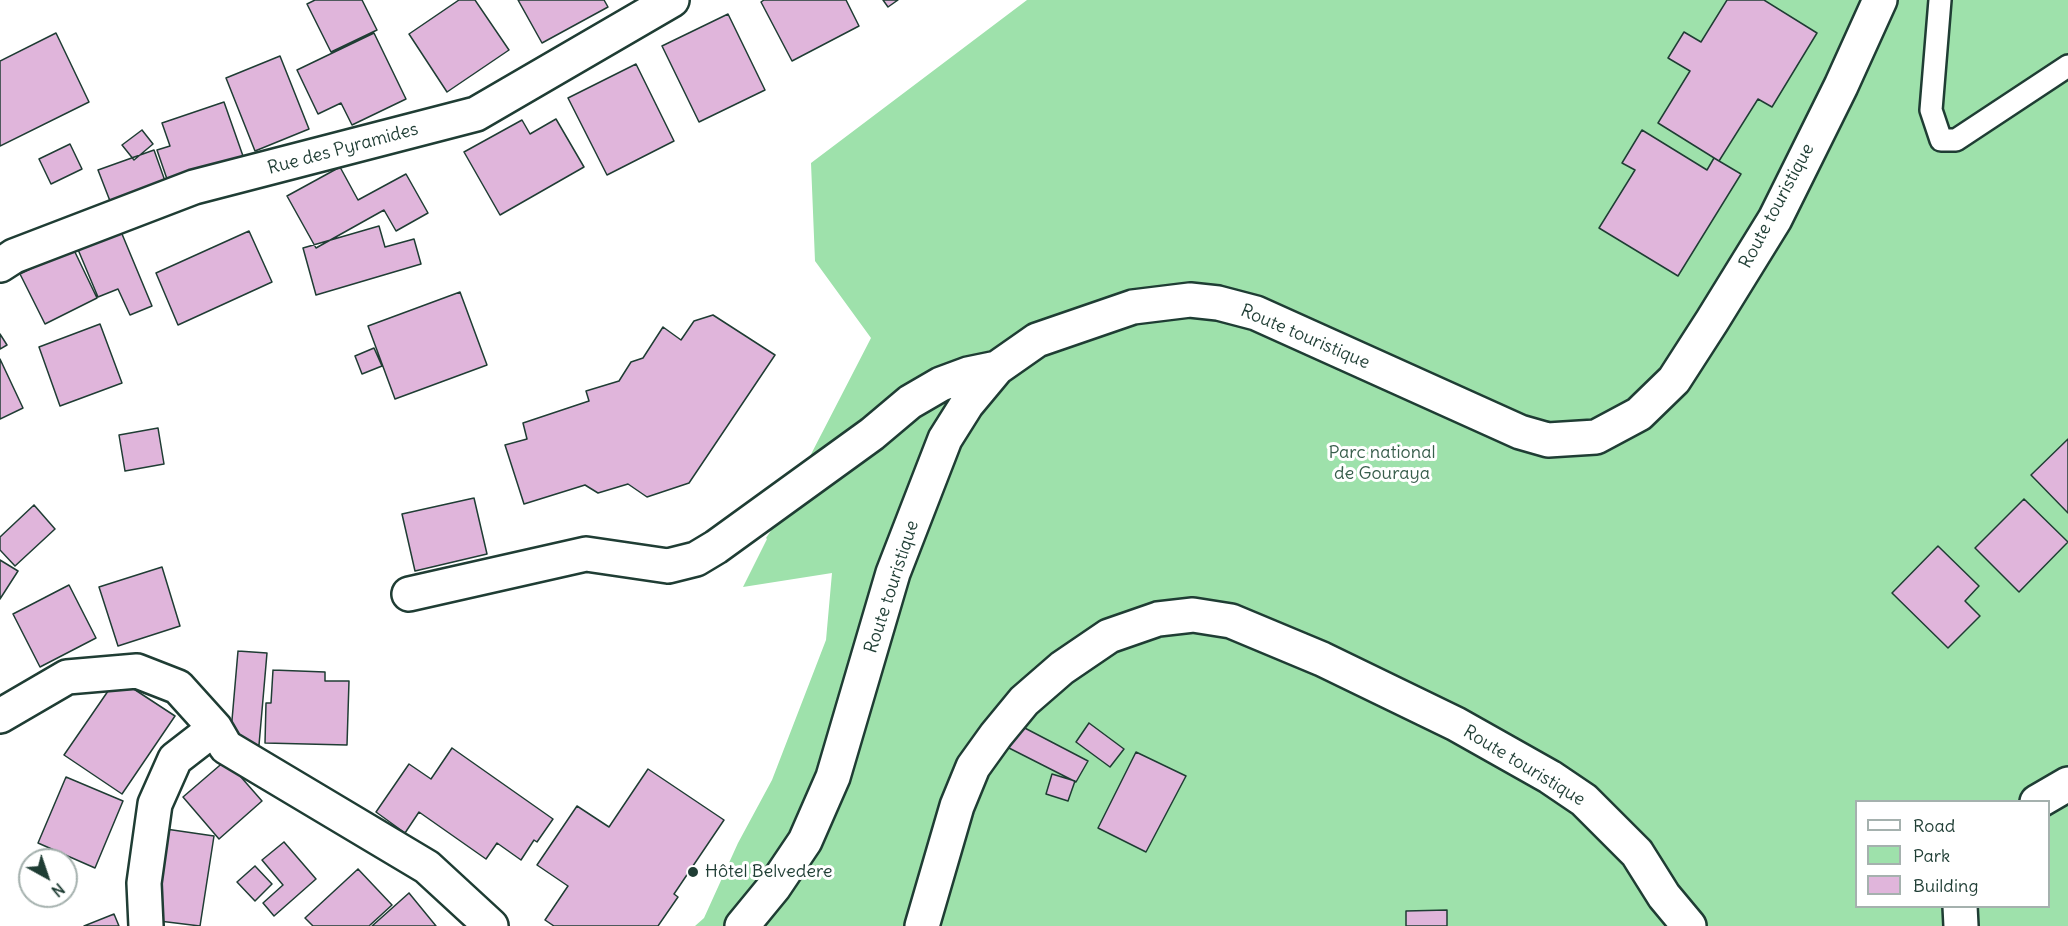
<!DOCTYPE html>
<meta charset="utf-8">
<style>
body{margin:0}
#map{position:relative;width:2068px;height:926px;overflow:hidden;background:#fff;font-family:Delius,sans-serif}
canvas{display:block}
.legend{position:absolute;left:1855px;top:800px;width:195px;height:108px;box-sizing:border-box;background:#fff;border:2px solid #a5b1ae;margin:0;padding:8px 10px;list-style:none;font-size:18px;color:#1f3d34}
.legend li{display:flex;align-items:center;gap:12px;height:30px}
.legend b{width:30px;border:2px solid #a5b1ae}
.north{position:absolute;left:18px;top:848px;width:60px;height:60px;box-sizing:border-box;background:#fff;border:2px solid #a5b1ae;border-radius:50%;rotate:140deg;font-size:16px;font-weight:700;line-height:24px;text-align:center;color:#1f3d34}
.north::after{content:'';display:block;margin:auto;width:21px;height:27px;background:#1f3d34;clip-path:polygon(50% 0,100% 100%,50% 72%,0 100%)}
</style>
<div id="map">
<canvas width="2068" height="926"></canvas>
<ul class="legend">
<li><b style="height:8px;background:#fff"></b>Road</li>
<li><b style="height:16px;background:#9ee1ab"></b>Park</li>
<li><b style="height:16px;background:#e0b5db"></b>Building</li>
</ul>
<div class="north">N</div>
</div>
<script>
const ctx = document.querySelector('canvas').getContext('2d');
ctx.lineJoin = 'round';
function fillPath(path, color) { ctx.fillStyle = color; ctx.fill(path, 'evenodd'); }
const toPath = rows => new Path2D(rows.map(r => 'M' + r).join(''));
function stroke(path, color, width, dash) { ctx.strokeStyle = color; ctx.lineWidth = width; ctx.lineCap = dash ? 'butt' : 'round'; ctx.setLineDash(dash || []); ctx.stroke(path); }
function drawText(font, color, halo, rows, align = 'center') {
  ctx.font = font + ' Delius,sans-serif'; ctx.lineWidth = 6; ctx.setLineDash([]); ctx.textBaseline = 'middle'; ctx.strokeStyle = halo; ctx.fillStyle = color; for (const [text, x, y, turn = 0] of rows) {
    ctx.save(); ctx.translate(x, y); ctx.rotate((+turn || 0) * Math.PI / 180); ctx.textAlign = isNaN(turn) ? turn : align; if (halo) ctx.strokeText(text, 0, 0); ctx.fillText(text, 0, 0); ctx.restore();
  }
}
const green = toPath([
 [1027,0,2068,0,2068,926,695,926,704,918,738,843,772,780,826,640,832,573,743,587,767,539,766,538,774,526,871,338,815,261,811,163],
 [1856,802,2048,802,2048,906,1856,906]
]);
const building = toPath([
 [315,0,362,0,377,30,331,52,307,4,315,0],
 [459,0,475,0,509,50,447,92,409,34,459,0],
 [518,0,604,0,608,7,542,43,518,0],
 [764,0,846,0,859,26,792,61,761,2,764,0],
 [883,0,898,0,888,7,883,0],
 [1727,0,1764,0,1817,33,1772,107,1758,99,1719,161,1658,123,1690,71,1668,58,1684,32,1701,42,1727,0],
 [728,14,765,90,699,122,662,46,728,14],
 [56,33,89,102,0,146,0,61,56,33],
 [374,33,406,99,352,125,341,103,318,114,297,70,374,33],
 [280,56,309,129,255,151,226,78,280,56],
 [636,64,674,141,607,175,568,98,636,64],
 [224,102,243,156,168,182,157,150,170,146,162,123,224,102],
 [556,119,584,167,500,215,464,152,522,120,530,134,556,119],
 [142,130,153,144,134,160,122,145,142,130],
 [1642,130,1707,170,1714,158,1741,174,1678,276,1599,228,1635,170,1622,163,1642,130],
 [70,144,82,169,51,184,39,159,70,144],
 [154,150,165,181,110,201,98,170,154,150],
 [340,167,358,200,406,174,428,213,396,231,384,210,316,248,287,196,340,167],
 [117,222,152,306,130,315,118,289,98,297,74,240,117,222],
 [379,226,385,247,414,239,421,264,316,295,303,248,379,226],
 [249,231,272,282,178,325,156,273,249,231],
 [73,248,97,298,45,324,20,274,73,248],
 [460,292,487,365,395,399,368,326,460,292],
 [713,315,775,355,689,483,647,497,628,484,598,493,585,485,524,504,505,445,527,439,523,423,589,401,586,391,619,381,631,362,643,358,663,327,681,340,694,321,713,315],
 [100,324,122,383,60,406,39,347,100,324],
 [0,334,7,345,0,349,0,334],
 [374,348,382,366,362,374,355,356,374,348],
 [0,359,23,408,0,419,0,359],
 [158,428,164,464,125,471,119,435,158,428],
 [2068,439,2068,513,2031,475,2068,439],
 [474,498,487,554,415,571,402,514,474,498],
 [2024,499,2068,542,2019,592,1975,548,2024,499],
 [34,505,55,529,15,566,0,550,0,537,34,505],
 [1938,546,1979,586,1965,601,1980,616,1948,648,1892,593,1938,546],
 [0,560,18,571,0,599,0,560],
 [162,567,180,626,118,646,99,587,162,567],
 [69,585,96,638,40,667,13,614,69,585],
 [238,651,267,653,259,745,230,743,238,651],
 [273,670,325,672,325,681,349,681,347,745,265,743,266,703,271,703,273,670],
 [117,678,175,716,122,794,64,755,117,678],
 [1089,723,1124,749,1110,767,1076,742,1089,723],
 [1019,725,1088,761,1076,782,1007,747,1019,725],
 [452,748,553,819,537,842,534,840,521,860,497,843,486,859,419,812,405,833,376,812,409,764,431,779,452,748],
 [1136,752,1186,776,1146,852,1098,828,1136,752],
 [226,760,262,801,219,839,183,797,226,760],
 [648,769,724,820,674,894,678,897,658,926,554,926,545,920,568,886,537,865,577,806,609,827,648,769],
 [1052,774,1075,781,1068,801,1046,794,1052,774],
 [66,777,123,801,95,868,38,843,66,777],
 [152,827,214,836,200,926,151,920,152,827],
 [284,842,316,879,274,916,263,903,283,885,262,860,284,842],
 [255,866,272,884,255,901,237,882,255,866],
 [358,869,392,905,369,926,313,926,305,918,358,869],
 [409,893,436,926,372,926,409,893],
 [1447,910,1447,926,1406,926,1406,911,1447,910],
 [114,914,119,926,84,926,114,914]
]);
const lane = toPath([
 [1940,0,1931,110,1941,140,1956,140,2068,66]
]);
const street = toPath([
 [0,265,14,256,194,187,476,114,672,0],
 [409,594,586,554,668,566,696,559,716,547,872,434,910,402,941,384,968,374,997,368],
 [0,716,67,677,137,671,178,687,215,728,226,747,427,867,491,926],
 [2037,802,2068,784],
 [1960,906,1961,926],
 [146,926,144,883,155,804,175,759,215,728],
 [742,926,774,887,805,841,833,777,893,573,945,439,967,404,997,368,1037,340,1133,307,1190,300,1218,303,1256,313,1520,432,1548,440,1596,437,1639,414,1674,380,1712,321,1775,219,1841,86,1880,0],
 [922,926,957,806,973,767,996,735,1024,701,1062,668,1109,636,1158,619,1193,615,1231,621,1322,659,1456,724,1550,777,1584,800,1637,853,1664,896,1689,926]
]);
const markers = [
 [693,872,6,"#1f3d34"]
];
const streetNames = [
 ["Rue des Pyramides",343,149,-15],
 ["Route touristique",1777,206,-62],
 ["Route touristique",1305,337,23],
 ["Route touristique",892,587,-72],
 ["Route touristique",1524,766,31]
];
const parkNames = [
 ["Parc national",1382,453],
 ["de Gouraya",1382,474]
];
const poiNames = [
 ["Hôtel Belvedere",705,872]
];
fillPath(green, '#9ee1ab');
fillPath(building, '#e0b5db');
stroke(building, '#1f3d34', 1.5);
stroke(lane, '#1f3d34', 26);
stroke(street, '#1f3d34', 38);
stroke(lane, '#fff', 21);
stroke(street, '#fff', 33);
for (const [x, y, r, color] of markers) { const dot = new Path2D(); dot.arc(x, y, r, 0, 2 * Math.PI); ctx.fillStyle = color; ctx.fill(dot); stroke(dot, '#fff', 2); }
drawText('18px', '#1f3d34', '#fff', streetNames);
drawText('18px', '#385e4c', '#fff', parkNames);
drawText('18px', '#1f3d34', '#fff', poiNames, 'left');
</script>
